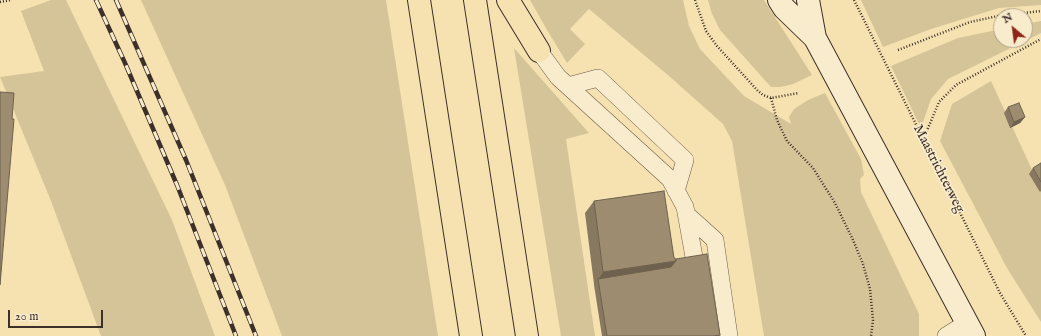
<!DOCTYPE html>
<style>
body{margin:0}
#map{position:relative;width:1041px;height:336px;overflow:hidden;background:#f5e2b0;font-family:"IM FELL English",serif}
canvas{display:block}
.north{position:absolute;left:993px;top:8px;width:40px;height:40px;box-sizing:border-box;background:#f8eccc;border:1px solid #ada08b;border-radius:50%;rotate:331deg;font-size:11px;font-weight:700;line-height:16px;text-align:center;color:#3d2f29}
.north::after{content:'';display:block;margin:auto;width:14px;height:18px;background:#8f2418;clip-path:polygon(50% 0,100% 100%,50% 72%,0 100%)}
.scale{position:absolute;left:8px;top:310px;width:95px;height:18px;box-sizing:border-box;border:2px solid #3d2f29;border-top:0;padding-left:5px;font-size:12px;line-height:14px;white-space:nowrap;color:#3d2f29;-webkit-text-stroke:3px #f8eccc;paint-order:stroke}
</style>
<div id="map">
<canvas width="1041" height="336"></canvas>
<div class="north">N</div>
<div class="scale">20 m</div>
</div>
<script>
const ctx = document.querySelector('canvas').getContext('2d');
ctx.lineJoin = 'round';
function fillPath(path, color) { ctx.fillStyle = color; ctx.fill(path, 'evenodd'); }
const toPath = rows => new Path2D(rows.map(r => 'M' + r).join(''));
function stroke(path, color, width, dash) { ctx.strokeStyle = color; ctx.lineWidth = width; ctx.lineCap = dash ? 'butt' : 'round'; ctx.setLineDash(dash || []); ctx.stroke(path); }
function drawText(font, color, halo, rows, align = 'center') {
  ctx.font = font + ' "IM FELL English",serif'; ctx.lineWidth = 3.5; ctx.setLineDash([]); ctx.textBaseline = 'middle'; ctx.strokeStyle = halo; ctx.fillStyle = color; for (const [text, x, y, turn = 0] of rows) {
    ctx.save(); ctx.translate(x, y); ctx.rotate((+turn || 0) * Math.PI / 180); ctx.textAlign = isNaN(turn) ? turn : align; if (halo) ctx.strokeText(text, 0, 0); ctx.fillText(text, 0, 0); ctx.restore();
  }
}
const green = toPath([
 [51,0,66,0,172,220,215,336,101,336,51,201,0,77,44,71,21,11],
 [141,0,386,0,438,336,282,336,225,185],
 [530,0,683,0,689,26,700,49,744,96,791,124,789,117,794,109,808,100,825,93,861,159,864,175,860,179,861,192,919,314,919,336,764,336,732,141,723,124,669,76,589,9,570,29,585,44,567,63,547,30],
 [708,0,764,0,812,75,793,84,781,87,771,87,720,30,712,14],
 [861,0,1041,0,1041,5,999,8,931,29,883,47],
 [1041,21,1041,33,948,79,931,99,921,128,891,66,958,38,1001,29,1001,40,1025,40,1025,24],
 [514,48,589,133,566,139,595,336,561,336],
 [991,81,1041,189,1041,322,1007,268,940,141,952,104]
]);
const path = toPath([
 [695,0,706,31,717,46,758,91,763,95,771,98,799,93],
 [854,0,1000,293,1026,336],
 [0,2,11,0],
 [898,50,970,22,998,16,1041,11],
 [771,98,777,120,787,141,813,168,835,203,853,240,863,264,870,289,873,320,871,336],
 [923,140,939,102,956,85,1041,39]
]);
const lane = toPath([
 [539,51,558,77,670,179,685,207,698,279],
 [568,86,598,78,685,160,676,191],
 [686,214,715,240,729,336],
 [946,336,967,323]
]);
const secondary = toPath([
 [779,0,784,8,815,38,974,336],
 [808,0,815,38]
]);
const highway = toPath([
 [419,0,471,336],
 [475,0,527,336],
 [508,0,539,51]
]);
const rail = toPath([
 [96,0,125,63,177,185,236,336],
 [116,0,186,160,256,336]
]);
const wall = toPath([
 [1008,107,1025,117,1020,123,1010,128,1004,113],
 [1041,163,1041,191,1040,192,1029,174,1033,168],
 [594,201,674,258,720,336,602,336,594,285,594,284,585,213]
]);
const shadedWall = toPath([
 [1025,117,1020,123,1010,128,1014,122],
 [676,261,667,273,598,280,603,272]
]);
const building = toPath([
 [0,92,14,93,12,119,14,119,0,285,0,92],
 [1019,103,1025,117,1014,122,1008,107,1019,103],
 [1041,163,1041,182,1033,168,1041,163],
 [664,191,674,258,675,258,676,261,603,272,594,201,664,191],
 [707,254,720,335,713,336,607,336,598,279,671,267,676,261,676,259,707,254]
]);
const streetNames = [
 ["Maastrichterweg",938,169,63]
];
fillPath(green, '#d6c499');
stroke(lane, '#6b5c4b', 18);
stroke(secondary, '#3d2f29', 24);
stroke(highway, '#3d2f29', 24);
stroke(path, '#3d2f29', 2.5, [1, 2]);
stroke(lane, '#f8eccc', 17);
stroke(secondary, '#f8eccc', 22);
stroke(highway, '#f5e2b0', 22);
stroke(rail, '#3d2f29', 4.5);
stroke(rail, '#f8eccc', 3, [9]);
fillPath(wall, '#87785f');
fillPath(shadedWall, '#6e624e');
fillPath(building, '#9d8c6f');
stroke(building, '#6e624e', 1);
drawText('14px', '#3d2f29', '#f8eccc', streetNames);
</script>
